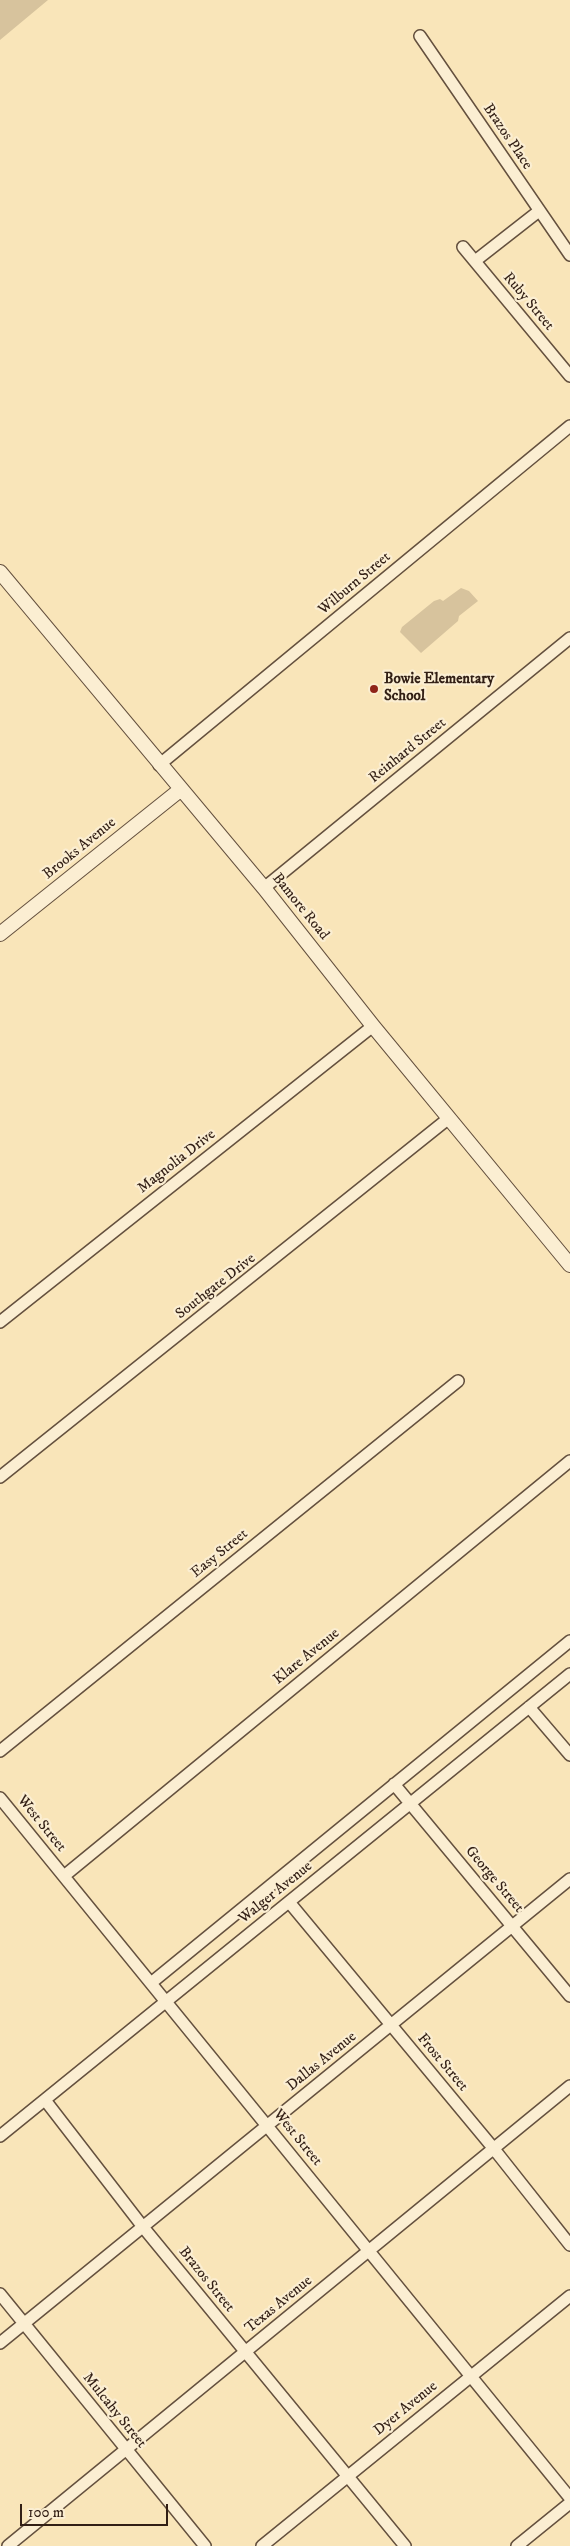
<!DOCTYPE html>
<style>
body{margin:0}
#map{position:relative;width:570px;height:2546px;overflow:hidden;background:#f9e5b9;font-family:"IM FELL DW Pica",serif}
canvas{display:block}
.scale{position:absolute;left:20px;top:2504px;width:148px;height:22px;box-sizing:border-box;border:2px solid #321f15;border-top:0;padding-left:6px;font-size:15px;line-height:18px;white-space:nowrap;color:#321f15;-webkit-text-stroke:4px #fbeed2;paint-order:stroke}
</style>
<div id="map">
<canvas width="570" height="2546"></canvas>
<div class="scale">100 m</div>
</div>
<script>
const ctx = document.querySelector('canvas').getContext('2d');
ctx.lineJoin = 'round';
function fillPath(path, color) { ctx.fillStyle = color; ctx.fill(path, 'evenodd'); }
const toPath = rows => new Path2D(rows.map(r => 'M' + r).join(''));
function stroke(path, color, width, dash) { ctx.strokeStyle = color; ctx.lineWidth = width; ctx.lineCap = dash ? 'butt' : 'round'; ctx.setLineDash(dash || []); ctx.stroke(path); }
function drawText(font, color, halo, rows, align = 'center') {
  ctx.font = font + ' "IM FELL DW Pica",serif'; ctx.lineWidth = 4.5; ctx.setLineDash([]); ctx.textBaseline = 'middle'; ctx.strokeStyle = halo; ctx.fillStyle = color; for (const [text, x, y, turn = 0] of rows) {
    ctx.save(); ctx.translate(x, y); ctx.rotate((+turn || 0) * Math.PI / 180); ctx.textAlign = isNaN(turn) ? turn : align; if (halo) ctx.strokeText(text, 0, 0); ctx.fillText(text, 0, 0); ctx.restore();
  }
}
const green = toPath([
 [0,0,48,0,0,40],
 [461,588,469,591,478,601,459,616,458,621,421,653,400,632,402,627,434,601,440,599,443,601]
]);
const minor = toPath([
 [420,36,570,255],
 [463,247,570,376],
 [475,261,539,211],
 [159,765,570,426],
 [264,888,570,638],
 [0,1322,373,1026],
 [0,1477,449,1118],
 [529,1707,570,1755],
 [0,1751,458,1381],
 [394,1784,570,1996],
 [0,1798,570,2498],
 [64,1876,570,1461],
 [289,1902,494,2149,570,2245],
 [151,1983,570,1641],
 [45,2100,143,2227,405,2546],
 [0,2136,570,1674],
 [0,2294,205,2546],
 [0,2343,570,1879],
 [8,2546,570,2086],
 [262,2546,570,2296],
 [517,2546,570,2503]
]);
const tertiary = toPath([
 [0,572,264,888,373,1026,570,1265],
 [0,934,180,790]
]);
const markers = [
 [374,689,5,"#8f2418"]
];
const streetNames = [
 ["Brazos Place",507,137,56],
 ["Ruby Street",528,302,50],
 ["Wilburn Street",355,584,-40],
 ["Reinhard Street",408,751,-39],
 ["Brooks Avenue",80,849,-39],
 ["Bamore Road",300,907,51],
 ["Magnolia Drive",177,1162,-38],
 ["Southgate Drive",216,1287,-38],
 ["Easy Street",220,1554,-39],
 ["Klare Avenue",307,1657,-39],
 ["West Street",41,1824,51],
 ["George Street",494,1880,50],
 ["Walger Avenue",276,1893,-39],
 ["Dallas Avenue",322,2062,-39],
 ["Frost Street",442,2063,50],
 ["West Street",297,2138,51],
 ["Brazos Street",206,2280,51],
 ["Texas Avenue",279,2305,-39],
 ["Dyer Avenue",406,2409,-39],
 ["Mulcahy Street",114,2411,51]
];
const poiNames = [
 ["Bowie Elementary",384,680],
 ["School",384,697]
];
fillPath(green, '#d7c39d');
stroke(minor, '#64503e', 14);
stroke(tertiary, '#64503e', 16);
stroke(minor, '#fbeed2', 11);
stroke(tertiary, '#fbeed2', 14);
for (const [x, y, r, color] of markers) { const dot = new Path2D(); dot.arc(x, y, r, 0, 2 * Math.PI); ctx.fillStyle = color; ctx.fill(dot); stroke(dot, '#fbeed2', 2); }
drawText('15px', '#321f15', '#fbeed2', streetNames);
drawText('bold 15px', '#321f15', '#fbeed2', poiNames, 'left');
</script>
